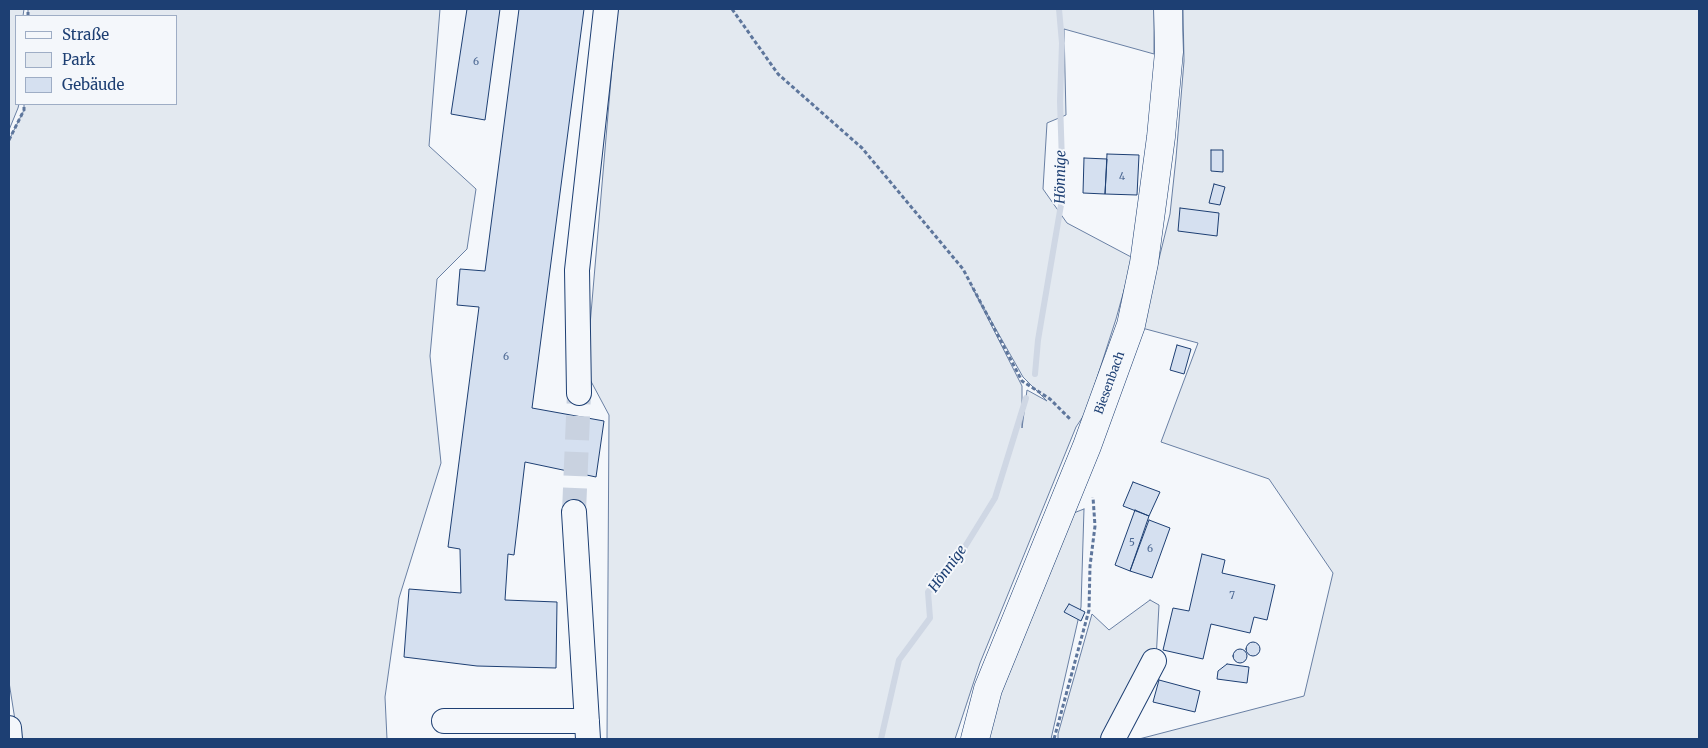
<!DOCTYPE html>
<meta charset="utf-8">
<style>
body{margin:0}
#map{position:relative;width:1708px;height:748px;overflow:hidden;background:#f4f7fb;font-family:Merriweather,serif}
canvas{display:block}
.frame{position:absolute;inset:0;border:10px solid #1d3f73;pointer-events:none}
.legend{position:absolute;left:15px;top:15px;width:162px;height:90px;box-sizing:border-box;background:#f4f7fb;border:1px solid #9eadc5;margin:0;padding:6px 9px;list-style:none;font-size:15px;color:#1d3f73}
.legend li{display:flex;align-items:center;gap:10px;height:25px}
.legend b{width:25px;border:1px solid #9eadc5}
</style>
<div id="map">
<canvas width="1708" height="748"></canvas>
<div class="frame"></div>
<ul class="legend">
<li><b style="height:6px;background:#f4f7fb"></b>Straße</li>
<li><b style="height:14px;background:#e3e9f0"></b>Park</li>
<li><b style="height:14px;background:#d5e0f0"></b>Gebäude</li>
</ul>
</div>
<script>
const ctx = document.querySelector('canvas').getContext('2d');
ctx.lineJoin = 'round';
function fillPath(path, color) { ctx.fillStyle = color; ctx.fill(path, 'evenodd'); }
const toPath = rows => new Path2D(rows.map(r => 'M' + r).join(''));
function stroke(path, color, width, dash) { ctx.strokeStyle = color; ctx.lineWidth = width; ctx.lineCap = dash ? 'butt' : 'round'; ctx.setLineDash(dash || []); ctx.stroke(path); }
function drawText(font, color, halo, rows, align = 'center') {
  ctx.font = font + ' Merriweather,serif'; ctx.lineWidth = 4; ctx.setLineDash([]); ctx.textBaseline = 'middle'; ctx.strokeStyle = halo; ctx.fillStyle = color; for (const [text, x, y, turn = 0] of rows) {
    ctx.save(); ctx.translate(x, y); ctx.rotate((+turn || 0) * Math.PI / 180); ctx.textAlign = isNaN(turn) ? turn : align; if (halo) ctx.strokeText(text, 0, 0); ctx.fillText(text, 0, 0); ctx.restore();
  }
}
const green = toPath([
 [9,9,24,9,23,16,16,16,16,104,19,104,18,108,9,130,9,9],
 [28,9,440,9,429,146,476,189,467,249,437,279,430,356,441,463,399,598,385,697,387,739,18,739,9,682,9,140,24,110,24,104,176,104,176,16,28,16,28,9],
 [617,9,1154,9,1154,54,1064,29,1066,115,1047,123,1043,189,1067,223,1133,258,1116,319,1086,412,1076,427,980,663,955,739,607,739,609,415,586,372,617,9],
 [972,287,1023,377,1047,401,1027,390,1022,428,1022,386,972,287],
 [1183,9,1699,9,1699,739,1139,739,1304,696,1333,573,1269,479,1161,442,1198,343,1142,328,1170,214,1176,158,1184,61,1183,9],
 [1084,509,1081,607,1051,739,988,739,1001,690,1071,514,1084,509],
 [1150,600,1159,605,1156,660,1111,739,1058,739,1058,734,1092,614,1109,630,1150,600]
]);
const stream = toPath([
 [1035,374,1038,340,1063,193,1060,101,1062,43,1059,9],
 [881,739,899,660,930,618,928,592,958,558,995,498,1026,398]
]);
const building = toPath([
 [467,9,500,9,485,120,451,114,467,9],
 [519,9,584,9,532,408,604,421,596,477,525,462,514,555,508,554,505,600,557,602,556,668,477,666,404,657,409,589,461,593,460,549,448,547,479,307,457,305,460,269,485,271,519,9],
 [1211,150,1223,150,1223,172,1211,171,1211,150],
 [1107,154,1139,155,1137,195,1105,194,1107,154],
 [1084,158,1107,159,1105,194,1083,193,1084,158],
 [1214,184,1225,187,1220,205,1209,203,1214,184],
 [1180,208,1219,213,1217,236,1178,231,1180,208],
 [1177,345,1191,349,1184,374,1170,370,1177,345],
 [1133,482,1160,492,1149,516,1123,506,1133,482],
 [1135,510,1149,516,1130,571,1115,565,1135,510],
 [1149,520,1170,528,1152,578,1130,571,1149,520],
 [1202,554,1225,560,1222,573,1275,585,1267,620,1254,617,1250,633,1211,624,1203,659,1163,650,1173,608,1189,611,1202,554],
 [1069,604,1085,612,1081,621,1064,612,1069,604],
 '1246 649a7 7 0 1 1 14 0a7 7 0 1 1-14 0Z',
 '1233 656a7 7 0 1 1 14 0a7 7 0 1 1-14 0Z',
 [1227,664,1249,667,1247,683,1217,679,1218,671,1227,664],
 [1159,680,1200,691,1195,712,1153,702,1159,680]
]);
const minorTunnel = toPath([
 [574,512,579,393]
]);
const path = toPath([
 [732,9,778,74,862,148,963,269,1022,381,1050,399,1071,420],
 [28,16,28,9],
 [9,140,24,110,24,104],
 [1054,739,1089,610,1090,566,1095,526,1093,497]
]);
const minor = toPath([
 [579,393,577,270,606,9],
 [574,512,588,739],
 [444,721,587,721],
 [9,728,10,739],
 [1113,739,1154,661]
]);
const major = toPath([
 [975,739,988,689,1087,446,1131,325,1144,263,1161,137,1169,52,1168,9]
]);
const numberNames = [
 ["6",476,62],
 ["4",1122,177],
 ["6",506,357],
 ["5",1132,543],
 ["6",1150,549],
 ["7",1232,596]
];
const streetNames = [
 ["Biesenbach",1110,383,-70]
];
const waterNames = [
 ["Hönnige",1061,177,-89],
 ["Hönnige",948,569,-54]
];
fillPath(green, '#e3e9f0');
stroke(green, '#687fa3', 1);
stroke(stream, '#cfd7e4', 6);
fillPath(building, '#d5e0f0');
stroke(building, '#1d3f73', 1);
stroke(minorTunnel, '#c9d2e0', 24, [24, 12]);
stroke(minor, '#1d3f73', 26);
stroke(major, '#1d3f73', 29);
stroke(path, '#5e769c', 3, [4, 2.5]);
stroke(minor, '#f4f7fb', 24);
stroke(major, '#f4f7fb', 28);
drawText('10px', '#4b6792', null, numberNames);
drawText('12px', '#1d3f73', '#f4f7fb', streetNames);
drawText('italic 14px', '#1d3f73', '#f4f7fb', waterNames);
</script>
